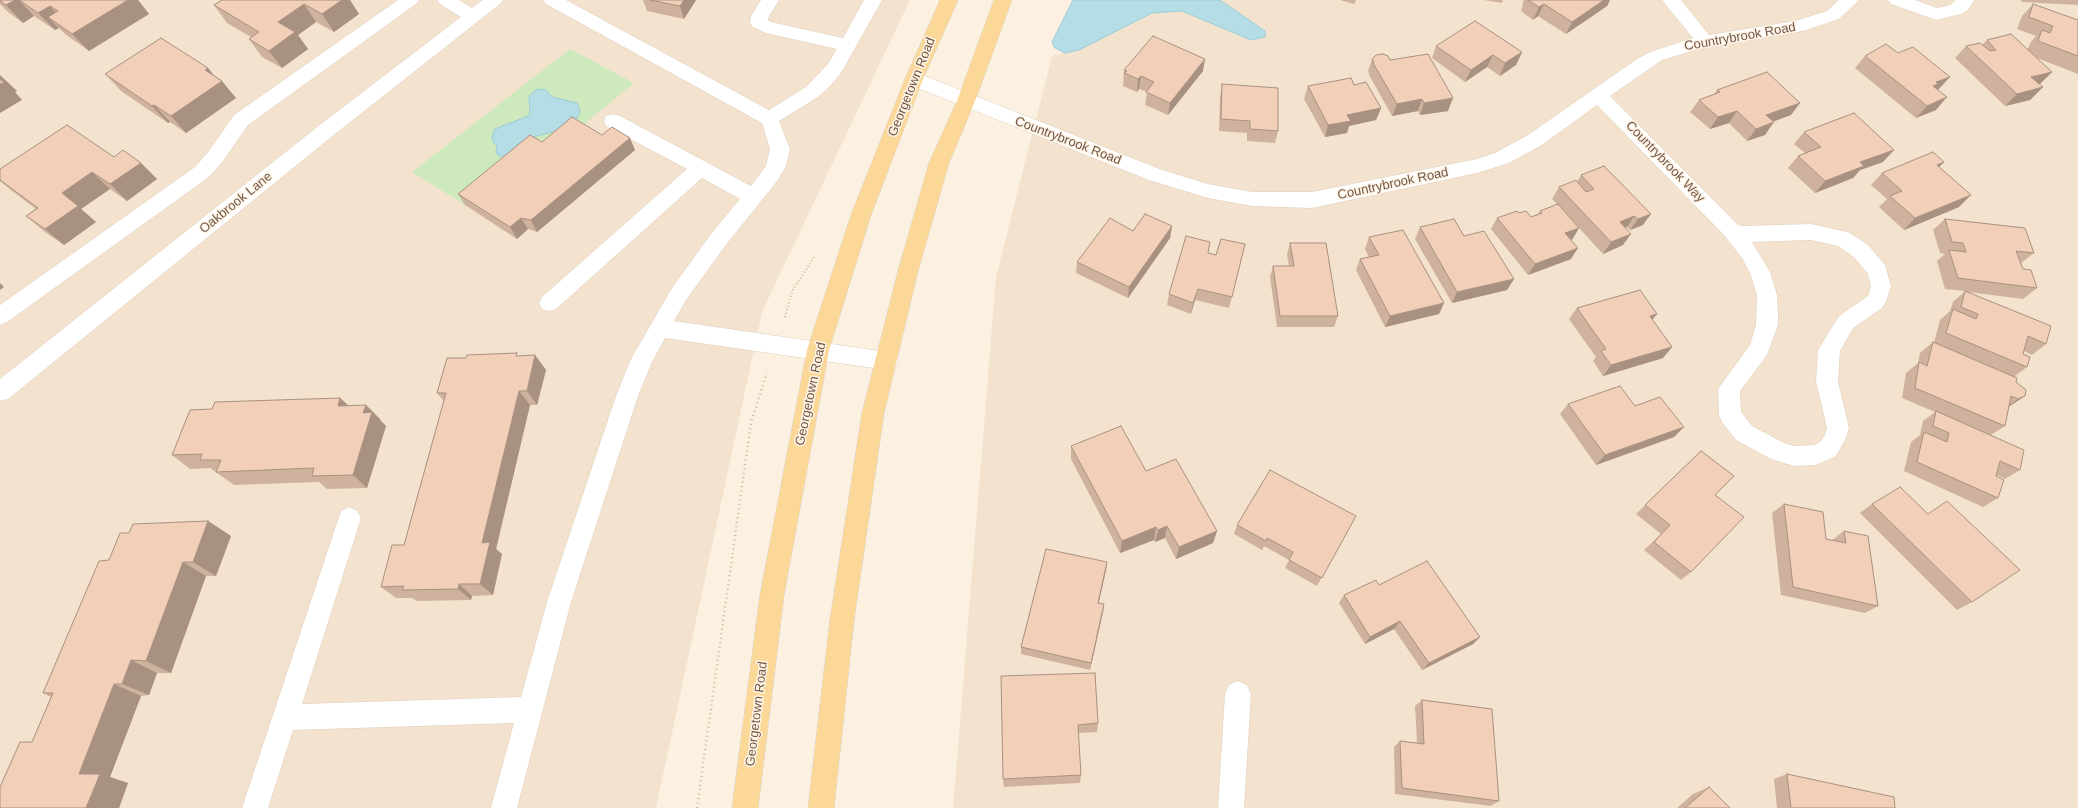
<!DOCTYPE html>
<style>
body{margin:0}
canvas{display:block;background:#fcf1e0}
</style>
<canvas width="2078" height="808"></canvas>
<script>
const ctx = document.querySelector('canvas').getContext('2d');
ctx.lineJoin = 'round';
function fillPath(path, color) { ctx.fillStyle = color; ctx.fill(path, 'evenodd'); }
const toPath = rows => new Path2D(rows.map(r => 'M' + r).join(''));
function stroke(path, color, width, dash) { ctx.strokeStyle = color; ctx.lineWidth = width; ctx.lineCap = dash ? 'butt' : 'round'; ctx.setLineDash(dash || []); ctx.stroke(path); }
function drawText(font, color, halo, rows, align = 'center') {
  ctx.font = font + ' Arial,sans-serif'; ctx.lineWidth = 3; ctx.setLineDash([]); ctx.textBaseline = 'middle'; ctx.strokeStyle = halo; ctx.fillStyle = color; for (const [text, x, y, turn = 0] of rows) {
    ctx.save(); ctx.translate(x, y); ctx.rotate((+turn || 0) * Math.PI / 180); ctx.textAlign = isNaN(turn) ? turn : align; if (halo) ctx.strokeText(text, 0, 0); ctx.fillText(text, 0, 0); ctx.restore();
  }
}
const residential = toPath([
 [0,0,910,0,762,312,656,808,0,808],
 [1220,0,2078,0,2078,808,953,808,996,277,1052,56,1079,50,1152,13,1182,11,1251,40,1265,31]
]);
const green = toPath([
 [570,49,634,83,548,154,537,148,465,205,412,172]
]);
const water = toPath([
 [1073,0,1220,0,1265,31,1265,37,1251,40,1182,11,1152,13,1079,50,1065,53,1055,48,1052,42,1073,0],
 [541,89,546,90,552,97,577,103,580,110,579,115,575,120,556,131,526,139,518,144,510,155,499,156,496,153,497,146,493,142,492,137,495,129,528,116,530,113,529,96,536,90,541,89]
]);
const pathFar1 = toPath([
 [785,317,792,291,815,256]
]);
const path = toPath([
 [697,808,751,422,767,373]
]);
const minor = toPath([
 [398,0,419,0,416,4,248,125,223,161,209,177,7,322,0,325,0,305,195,167,209,151,234,115,398,0],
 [437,0,459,0,472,8,483,0,503,0,500,4,335,134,8,399,0,401,0,379,321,124,461,17,440,4,437,0],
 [543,0,566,0,769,110,806,87,828,64,837,49,766,33,753,27,750,23,751,16,761,0,779,0,769,16,768,20,771,22,843,38,864,0,882,0,841,73,830,86,818,97,779,121,790,149,786,166,778,180,725,246,686,300,674,321,887,352,895,355,898,361,895,367,887,370,665,338,652,362,638,396,571,602,517,808,491,808,514,723,293,730,268,808,242,808,341,511,349,507,357,511,361,518,302,704,521,697,547,602,616,396,631,359,672,288,711,234,740,199,702,178,556,309,549,311,542,309,539,303,542,297,687,169,606,126,604,121,606,116,613,114,620,116,751,186,766,166,770,149,762,123,546,4,543,0],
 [1662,0,1681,0,1709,35,1795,21,1827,11,1839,0,1859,0,1839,19,1803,31,1698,49,1662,60,1610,96,1738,225,1743,226,1811,224,1843,231,1850,233,1868,245,1885,265,1891,286,1886,302,1882,308,1853,328,1840,351,1838,382,1849,428,1846,438,1836,456,1816,465,1794,466,1771,459,1736,440,1722,422,1719,415,1718,389,1750,345,1756,325,1757,295,1750,273,1742,258,1724,235,1597,105,1542,145,1509,163,1477,173,1312,208,1252,206,1208,198,1149,180,908,84,905,79,908,74,914,73,920,74,1162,170,1208,184,1252,192,1312,192,1477,159,1495,153,1528,135,1637,59,1650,52,1693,38,1662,0],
 [1811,240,1838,246,1854,257,1868,274,1871,286,1868,296,1839,316,1818,350,1816,382,1827,428,1825,435,1820,442,1814,445,1794,446,1784,443,1752,426,1741,412,1740,391,1767,355,1778,325,1778,314,1777,295,1770,272,1752,242,1811,240],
 [1888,0,1915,0,1937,8,1950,5,1956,0,1974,0,1968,10,1961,14,1936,20,1891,4,1888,0],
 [1238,681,1247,685,1251,694,1244,808,1218,808,1225,694,1229,685,1238,681]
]);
const major = toPath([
 [940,0,958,0,923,79,871,215,829,350,784,595,758,808,732,808,760,595,807,350,851,215,905,79,940,0],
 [994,0,1012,0,975,101,949,163,918,271,884,413,854,620,834,808,808,808,830,620,862,413,898,271,929,163,957,101,994,0]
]);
const wall = toPath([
 [0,0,138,0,149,14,89,51,65,34,59,28,55,30,34,16,23,23,8,12,0,4],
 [222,0,350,0,359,14,334,32,316,22,298,35,308,49,282,68,262,57,249,39,251,37,227,23,214,5],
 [643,0,696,0,684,19,647,11],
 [1340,0,1356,0,1354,4],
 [1484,0,1503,0,1502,3],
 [1524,0,1610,0,1607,6,1566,34,1538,16,1533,20,1521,11,1523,5,1522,5],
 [2021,0,2078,0,2078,5,2022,2],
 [2033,4,2078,20,2078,74,2037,58,2052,72,2039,84,2043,87,2030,100,2005,106,1955,58,1966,46,1982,45,1987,40,2028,49,2030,43,2036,36,2017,29,2022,16],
 [1436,46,1522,52,1516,65,1500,76,1487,67,1465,82,1432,58],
 [1865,56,1939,89,1937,89,1936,110,1916,118,1855,68],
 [1372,59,1390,60,1448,111,1420,115,1418,111,1392,116,1369,75,1369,73,1368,71],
 [208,68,213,75,236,98,186,133,170,122,168,123,121,91,105,74],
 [1124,70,1203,71,1168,115,1145,105,1147,92,1139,89,1137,92,1123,86],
 [1222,84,1278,131,1275,143,1247,141,1247,133,1219,131,1220,97],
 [1354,85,1381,108,1376,120,1349,126,1347,133,1325,137,1304,99,1308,86],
 [1717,90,1791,115,1773,122,1765,135,1747,141,1729,123,1710,129,1690,112,1699,100,1714,94],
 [1804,132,1883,162,1860,170,1853,178,1815,193,1788,168,1798,156,1805,153,1794,144],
 [602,135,635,150,537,232,528,229,517,239,465,205,458,194,542,142],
 [114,157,141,163,157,179,127,201,110,189,81,209,96,222,64,245,45,232,26,216,36,209,11,190,0,181,0,169],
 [1944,162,1939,167,1959,207,1904,230,1879,207,1887,199,1871,185,1882,173],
 [1604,166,1643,225,1630,230,1627,227,1625,228,1623,245,1603,254,1568,216,1571,240,1571,259,1528,275,1491,229,1497,218,1519,213,1531,217,1538,214,1540,211,1557,204,1552,199,1559,187,1577,182,1581,175],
 [1945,219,2034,253,2021,263,2023,269,2037,288,2023,299,1968,292,2046,344,2032,355,2024,351,2023,354,2027,367,2015,376,2016,382,2025,396,2009,406,2005,426,1991,435,2020,470,2005,479,1997,475,1998,498,1983,507,1904,471,1911,442,1920,435,1923,421,1935,412,1902,398,1906,373,1918,363,1920,353,1933,342,1934,343,1940,320,1950,311,1953,302,1965,291,1945,289,1937,261,1945,254,1940,253,1933,230],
 [1172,226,1170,238,1128,298,1076,273,1077,262,1133,231],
 [1420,227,1464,236,1514,279,1507,290,1452,303,1415,239],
 [1369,237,1444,303,1439,314,1385,327,1356,270,1360,259,1369,257,1365,249],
 [1210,242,1208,253,1216,255,1245,244,1229,308,1195,300,1191,314,1167,305,1169,294],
 [1290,243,1338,316,1334,327,1277,327,1270,277,1273,266,1289,266,1287,255],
 [1577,308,1652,320,1672,347,1663,358,1603,376,1593,361,1596,357,1569,319],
 [535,355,546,370,537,405,530,405,496,549,502,554,493,595,472,596,471,600,417,601,412,598,396,598,381,587,404,545,444,401,437,393,519,356],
 [340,398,349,406,366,405,380,419,380,420,386,426,367,488,327,489,319,482,234,485,210,468,190,469,172,455,212,409],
 [1568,404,1635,406,1674,437,1596,465,1560,414],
 [1071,446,1146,471,1217,531,1213,543,1176,559,1165,538,1155,542,1154,540,1120,553,1071,459],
 [1701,451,1715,495,1691,572,1681,580,1644,550,1661,534,1636,514],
 [1784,504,1826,539,1832,541,1832,540,1844,531,1878,606,1865,613,1781,595,1772,513],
 [1872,504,1972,602,1957,610,1860,513],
 [1356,516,1317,586,1285,568,1289,560,1264,546,1262,550,1234,534,1237,525],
 [208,521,231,536,216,576,206,576,171,673,157,673,149,695,141,696,110,777,128,783,119,808,32,742,51,697,43,693,109,560,129,533],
 [1107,562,1106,570,1098,603,1104,604,1103,612,1090,670,1021,654,1021,647],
 [1379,585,1480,637,1473,644,1422,670,1394,629,1365,644,1339,603,1344,595],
 [1095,673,1098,723,1097,732,1078,733,1081,775,1080,783,1004,787,1003,779],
 [1422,700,1499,801,1491,806,1395,794,1394,747,1400,741,1417,743,1415,706],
 [1787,774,1895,808,1777,808,1774,779],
 [1709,787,1730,808,1677,808,1693,794]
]);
const shadedWall = toPath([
 [15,0,19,0,34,16,23,23,6,5],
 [128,0,138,0,149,14,89,51,72,34],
 [342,0,350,0,359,14,334,32,322,14],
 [684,0,696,0,684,19,680,6],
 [1604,0,1610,0,1607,6,1566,34,1572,22],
 [304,4,316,22,298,35,308,49,282,68,269,51,278,22],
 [1544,4,1538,16,1533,20,1539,7],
 [50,6,66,23,48,17,59,28,55,30,38,13],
 [1522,52,1516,65,1500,76,1505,63],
 [1493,55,1487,67,1465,82,1471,70],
 [1205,59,1203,71,1168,115,1170,103],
 [208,68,220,83,222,81,236,98,186,133,171,116,205,70],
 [2052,72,2040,84,2019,89,2031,77],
 [0,75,17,91,15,92,22,100,0,113],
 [1141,76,1139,89,1137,92,1138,79],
 [1950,77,1939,89,1931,92,1927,97,1936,82],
 [2043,87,2030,100,2005,106,2017,94],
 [1947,97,1936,110,1916,118,1927,106],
 [1453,98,1448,111,1420,115,1424,103],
 [1422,99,1418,111,1392,116,1397,104],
 [1800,103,1791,115,1757,127,1766,115],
 [154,105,170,122,168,123,152,106],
 [1381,108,1376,120,1349,126,1347,133,1325,137,1328,125,1347,115],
 [1737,111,1729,123,1710,129,1718,117],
 [1774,122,1765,135,1747,141,1756,129],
 [630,138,635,150,537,232,531,220],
 [1894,150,1883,162,1860,170,1853,178,1815,193,1825,181,1860,162],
 [1944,162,1932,174,1937,165],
 [141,163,157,179,127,201,110,184],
 [92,172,110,189,81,209,96,222,64,245,45,229,62,193],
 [1971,195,1959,207,1904,230,1915,218],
 [1651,214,1643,225,1630,230,1638,219],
 [1634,216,1627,227,1612,233,1620,222],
 [521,218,528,229,517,239,510,227],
 [1172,226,1170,238,1128,298,1129,287],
 [1579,228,1572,240,1565,233],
 [1631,234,1623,245,1603,254,1611,242],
 [1578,248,1571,259,1528,275,1535,264],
 [1514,279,1507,290,1452,303,1457,292],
 [0,283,4,287,0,290],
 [1198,289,1195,300,1191,314,1193,303],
 [1444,303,1439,314,1385,327,1390,316],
 [1657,314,1648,325,1650,316],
 [1672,347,1663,358,1603,376,1611,365],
 [535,355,546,370,537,405,527,391],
 [519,391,530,405,496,549,502,554,493,595,480,584,482,543],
 [2025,396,2010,406,2004,409,2018,399],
 [340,398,355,412,338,406],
 [366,405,380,419,380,420,386,426,367,488,353,475,363,413],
 [1684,427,1674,437,1596,465,1605,455],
 [208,521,231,536,216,576,193,562],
 [1167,526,1165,538,1155,542,1158,530],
 [1156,527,1154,540,1120,553,1122,541],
 [1217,531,1213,543,1176,559,1179,547],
 [183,562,206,576,171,673,146,661],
 [1107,562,1106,570,1097,611,1098,603],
 [459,584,472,596,471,600,458,589],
 [1104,604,1103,612,1090,670,1091,663],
 [1400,621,1394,629,1365,644,1370,637],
 [1480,637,1473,644,1422,670,1429,663],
 [131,660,157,673,149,695,122,684],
 [114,684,141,696,110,777,128,783,119,808,86,808,79,774]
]);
const building = toPath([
 [0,0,15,0,6,5,0,1,0,0],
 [19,0,128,0,72,34,48,17,58,11,50,6,38,13,19,0],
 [222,0,342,0,322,14,304,4,278,22,295,32,269,51,249,39,259,32,214,5,222,0],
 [650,0,684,0,680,6,650,0],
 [1528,0,1604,0,1572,22,1544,4,1539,7,1528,0],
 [2033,4,2078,20,2078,56,2038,41,2042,30,2050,33,2053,26,2029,17,2033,4],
 [1475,21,1522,52,1505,63,1493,55,1471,70,1436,46,1475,21],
 [2011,34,2052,72,2031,77,2043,87,2017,94,1966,46,1980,43,1990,51,1996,50,1987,40,2011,34],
 [1153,36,1205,59,1170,103,1146,92,1154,82,1141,76,1138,79,1124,73,1127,71,1124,70,1153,36],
 [161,38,208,68,205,70,222,81,171,116,154,105,152,106,105,74,161,38],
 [1886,44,1898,53,1913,47,1950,77,1936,82,1938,84,1933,86,1947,97,1927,106,1865,56,1886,44],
 [1383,54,1388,56,1390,60,1428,54,1453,98,1424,103,1422,99,1397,104,1373,63,1374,63,1372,59,1376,55,1383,54],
 [1767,72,1800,103,1766,115,1774,122,1756,129,1737,111,1718,117,1699,100,1720,92,1717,90,1767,72],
 [1351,78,1354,85,1366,82,1381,108,1347,115,1351,121,1328,125,1308,86,1351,78],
 [0,79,4,82,0,85,0,79],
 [1222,84,1278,88,1278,131,1250,129,1250,121,1221,119,1222,84],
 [1854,113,1894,150,1860,162,1864,166,1825,181,1798,156,1821,147,1804,132,1854,113],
 [572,117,602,135,612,127,630,138,531,220,521,218,510,227,458,194,530,135,542,142,572,117],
 [67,125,114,157,123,150,141,163,110,184,92,172,62,193,78,206,45,229,26,216,38,208,0,180,0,169,67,125],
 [1933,152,1944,162,1937,165,1971,195,1915,218,1890,196,1902,191,1882,173,1933,152],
 [1604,166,1651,214,1638,219,1634,216,1620,222,1631,234,1611,242,1559,187,1576,180,1586,192,1594,189,1581,175,1604,166],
 [1558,204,1579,228,1565,233,1578,248,1535,264,1497,218,1517,211,1519,213,1526,211,1531,217,1542,213,1540,211,1558,204],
 [1145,214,1172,226,1129,287,1077,262,1110,218,1133,231,1145,214],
 [1454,219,1464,236,1484,231,1514,279,1457,292,1420,227,1454,219],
 [1945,219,2025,228,2034,253,2016,251,2023,269,2031,270,2037,288,1958,278,1949,250,1966,252,1963,243,1952,242,1945,219],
 [1403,230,1444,303,1390,316,1360,259,1379,255,1369,237,1403,230],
 [1186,236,1210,242,1208,253,1216,255,1221,239,1245,244,1232,297,1198,289,1193,303,1169,294,1186,236],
 [1290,243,1326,243,1338,316,1280,316,1273,266,1294,266,1290,243],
 [1640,290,1657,314,1650,316,1672,347,1611,365,1601,351,1606,349,1577,308,1640,290],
 [1965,291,2051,326,2046,344,2028,336,2023,354,2030,357,2027,367,1946,333,1953,309,1976,319,1978,314,1961,307,1965,291],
 [1933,342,2017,378,2016,382,2026,390,2025,396,2018,399,2011,396,2005,426,1915,388,1919,362,1927,366,1933,342],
 [517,353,516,356,535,355,527,391,519,391,482,543,490,542,480,584,459,584,458,589,402,590,404,586,381,587,392,545,404,545,446,393,437,393,447,358,466,358,467,355,517,353],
 [1620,386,1635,406,1660,397,1684,427,1605,455,1568,404,1620,386],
 [340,398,338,406,366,405,363,413,372,412,353,475,312,476,314,468,216,472,221,460,200,460,202,454,172,455,190,410,212,409,215,402,340,398],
 [1936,411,2024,450,2020,470,2000,461,1996,476,2004,480,1998,498,1917,462,1924,432,1947,442,1949,433,1933,426,1936,411],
 [1121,426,1146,471,1176,459,1217,531,1179,547,1167,526,1158,530,1156,527,1122,541,1071,446,1121,426],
 [1701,451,1734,476,1715,495,1744,517,1691,572,1654,542,1670,525,1645,505,1701,451],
 [1270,470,1356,516,1322,578,1289,560,1293,552,1267,538,1266,541,1237,525,1270,470],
 [1900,487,1928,514,1947,501,2020,570,1972,602,1872,504,1900,487],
 [1784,504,1823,512,1826,539,1846,543,1844,531,1868,536,1878,606,1793,587,1784,504],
 [208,521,193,562,183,562,146,661,131,660,122,684,114,684,79,774,100,774,86,808,0,808,0,787,20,742,32,742,53,693,43,693,99,561,109,560,120,533,129,533,133,524,208,521],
 [1046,549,1107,562,1098,603,1104,604,1091,663,1021,647,1046,549],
 [1427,561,1480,637,1429,663,1400,621,1370,637,1344,595,1376,580,1379,585,1427,561],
 [1095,673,1098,723,1078,725,1081,775,1003,779,1001,676,1095,673],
 [1422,700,1492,709,1499,801,1402,788,1400,741,1424,744,1422,700],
 [1787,774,1894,797,1895,808,1791,808,1787,774],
 [1709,787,1730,808,1685,808,1709,787]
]);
const streetNames = [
 ["Countrybrook Road",1740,37,-10],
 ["Georgetown Road",912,87,-68],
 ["Countrybrook Road",1068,141,21],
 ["Countrybrook Way",1665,162,46],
 ["Countrybrook Road",1393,184,-12],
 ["Oakbrook Lane",236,203,-39],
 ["Georgetown Road",811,394,-78],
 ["Georgetown Road",757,714,-83]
];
fillPath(residential, '#f3e3ce');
fillPath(green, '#cfe9bf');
fillPath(water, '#b5dde5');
stroke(water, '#9bcdd7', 1);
stroke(minor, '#e0cebc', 1);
stroke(major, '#dad3cf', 1);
stroke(pathFar1, '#d6b39b', 2, [1, 2.5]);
stroke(path, '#d6b39b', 2.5, [1, 3.5]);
fillPath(minor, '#fff');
fillPath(major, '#fbd898');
fillPath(wall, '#cfb29e');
fillPath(shadedWall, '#a99181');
fillPath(building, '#f1cfb8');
stroke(building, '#a99181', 1);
drawText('13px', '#725748', '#fff5e6', streetNames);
</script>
